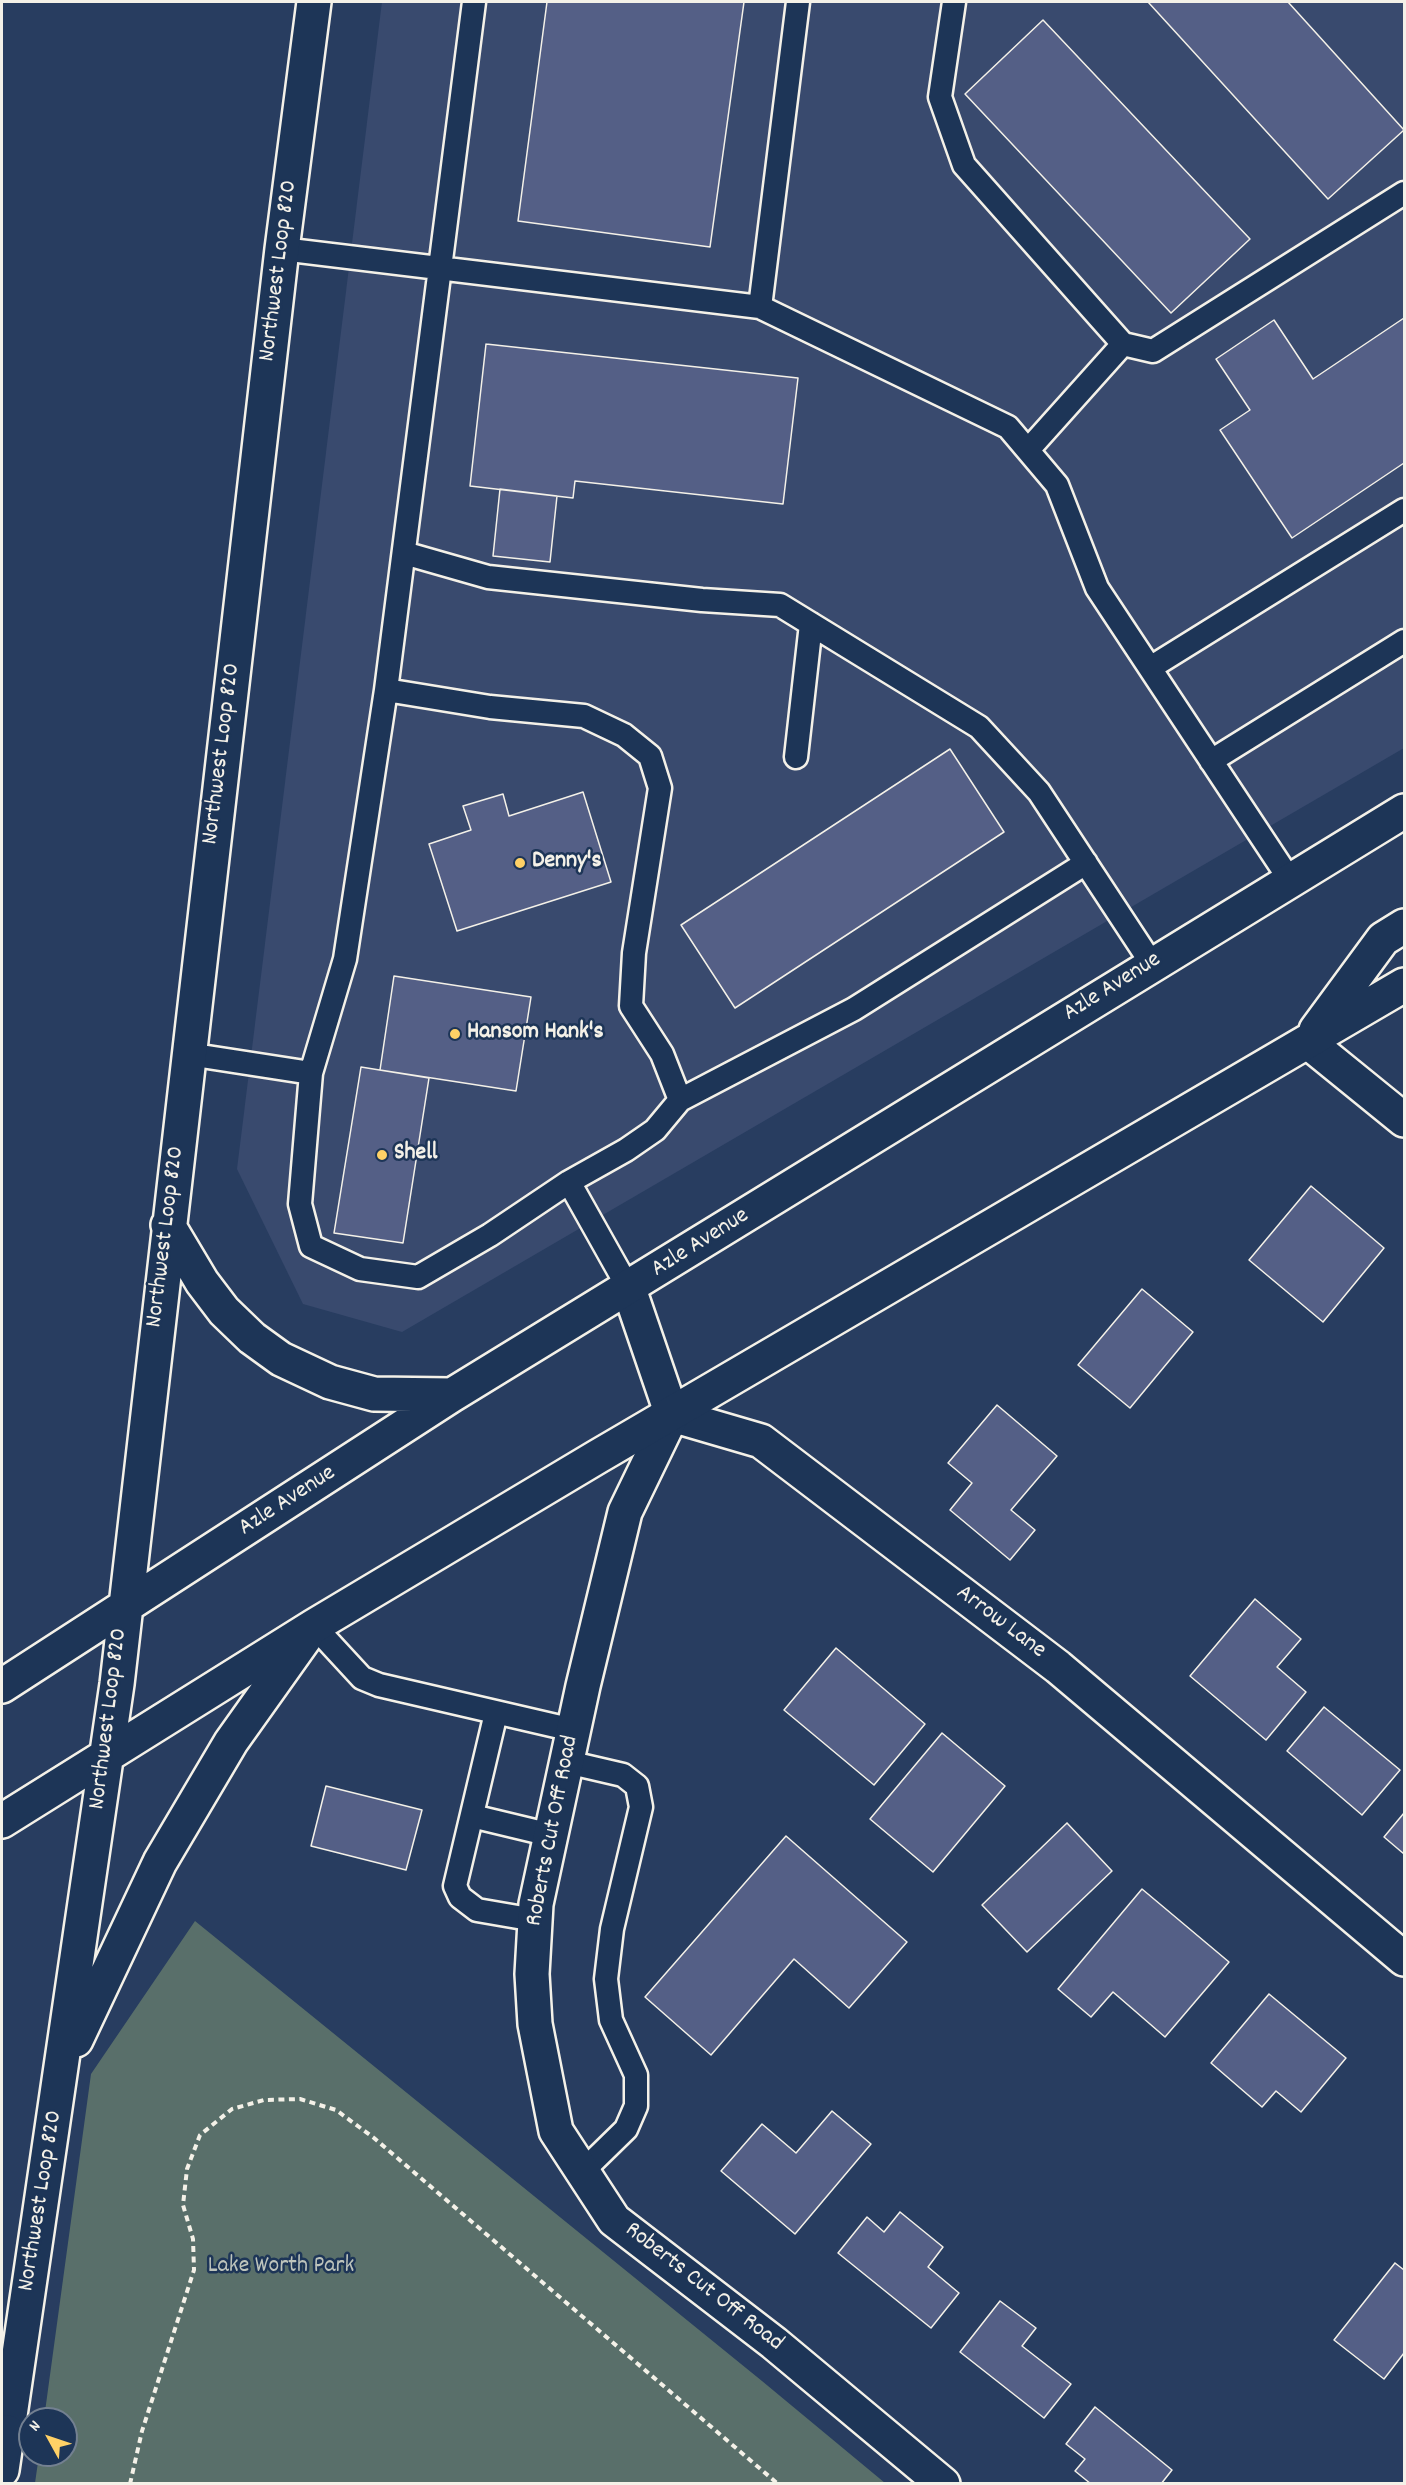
<!DOCTYPE html>
<style>
body{margin:0}
#map{position:relative;width:1406px;height:2485px;overflow:hidden;background:#283d60;font-family:Dekko,sans-serif}
canvas{display:block}
.frame{position:absolute;inset:0;border:3px solid #f4f1e8;pointer-events:none}
.north{position:absolute;left:18px;top:2407px;width:60px;height:60px;box-sizing:border-box;background:#1d3557;border:2px solid #738091;border-radius:50%;rotate:310deg;font-size:16px;font-weight:700;line-height:24px;text-align:center;color:#f4f1e8}
.north::after{content:'';display:block;margin:auto;width:21px;height:27px;background:#ffd166;clip-path:polygon(50% 0,100% 100%,50% 72%,0 100%)}
</style>
<div id="map">
<canvas width="1406" height="2485"></canvas>
<div class="frame"></div>
<div class="north">N</div>
</div>
<script>
const ctx = document.querySelector('canvas').getContext('2d');
ctx.lineJoin = 'round';
function fillPath(path, color) { ctx.fillStyle = color; ctx.fill(path, 'evenodd'); }
const toPath = rows => new Path2D(rows.map(r => 'M' + r).join(''));
function stroke(path, color, width, dash) { ctx.strokeStyle = color; ctx.lineWidth = width; ctx.lineCap = dash ? 'butt' : 'round'; ctx.setLineDash(dash || []); ctx.stroke(path); }
function drawText(font, color, halo, rows, align = 'center') {
  ctx.font = font + ' Dekko,sans-serif'; ctx.lineWidth = 5; ctx.setLineDash([]); ctx.textBaseline = 'middle'; ctx.strokeStyle = halo; ctx.fillStyle = color; for (const [text, x, y, turn = 0] of rows) {
    ctx.save(); ctx.translate(x, y); ctx.rotate((+turn || 0) * Math.PI / 180); ctx.textAlign = isNaN(turn) ? turn : align; if (halo) ctx.strokeText(text, 0, 0); ctx.fillText(text, 0, 0); ctx.restore();
  }
}
const built = toPath([
 [382,2,1404,2,1404,748,402,1332,303,1304,237,1169]
]);
const green = toPath([
 [195,1921,762,2381,885,2483,35,2483,39,2455,66,2455,66,2419,44,2419,91,2074]
]);
const building = toPath([
 [547,2,744,2,710,247,518,221,547,2],
 [1148,2,1288,2,1404,130,1328,199,1148,2],
 [1043,20,1250,239,1171,313,965,94,1043,20],
 [1404,318,1404,463,1292,538,1220,430,1250,410,1216,359,1274,320,1313,379,1404,318],
 [486,344,798,378,783,504,575,481,573,498,470,486,486,344],
 [500,489,557,496,550,562,493,556,500,489],
 [950,749,1004,832,735,1008,681,925,950,749],
 [583,792,611,882,457,931,429,844,471,830,463,806,503,794,509,816,583,792],
 [394,976,531,997,516,1091,380,1070,394,976],
 [361,1067,429,1078,403,1243,334,1233,361,1067],
 [1311,1186,1384,1248,1323,1322,1249,1260,1311,1186],
 [1142,1289,1193,1332,1130,1408,1078,1365,1142,1289],
 [997,1405,1057,1456,1011,1510,1035,1530,1010,1560,950,1510,972,1483,948,1463,997,1405],
 [1255,1599,1301,1639,1277,1667,1306,1692,1266,1740,1190,1676,1255,1599],
 [836,1648,925,1724,874,1785,784,1710,836,1648],
 [1324,1707,1400,1770,1362,1815,1287,1751,1324,1707],
 [942,1733,1005,1786,933,1872,870,1819,942,1733],
 [326,1786,422,1810,406,1870,311,1846,326,1786],
 [1404,1813,1404,1854,1384,1837,1404,1813],
 [1067,1823,1112,1871,1027,1952,982,1905,1067,1823],
 [786,1836,907,1942,849,2008,794,1959,711,2055,645,1997,786,1836],
 [1142,1889,1229,1962,1165,2037,1113,1992,1091,2017,1058,1989,1142,1889],
 [1269,1994,1346,2058,1301,2112,1276,2091,1262,2107,1211,2063,1269,1994],
 [832,2111,871,2144,795,2234,721,2171,762,2124,796,2153,832,2111],
 [900,2212,943,2247,928,2267,959,2293,931,2328,838,2253,867,2217,884,2232,900,2212],
 [1395,2263,1404,2270,1404,2353,1384,2379,1334,2340,1395,2263],
 [1000,2301,1036,2328,1022,2346,1071,2384,1044,2418,960,2352,1000,2301],
 [1095,2407,1172,2470,1161,2484,1091,2484,1075,2471,1085,2459,1066,2444,1095,2407]
]);
const path = toPath([
 [130,2484,142,2431,194,2270,193,2239,183,2205,187,2169,200,2135,232,2109,264,2100,300,2099,336,2110,374,2138,778,2484]
]);
const service = toPath([
 [954,2,940,97,964,165,1123,344,1153,351,1404,193],
 [282,249,760,307,798,2],
 [760,307,1008,427,1057,485,1097,588,1290,880],
 [1028,450,1123,344],
 [404,553,488,577,702,600,780,605,979,727,1039,792,1152,964],
 [1150,668,1404,510],
 [386,690,474,2],
 [796,757,811,624],
 [1211,761,1404,641],
 [188,1054,311,1073,300,1204,311,1246,360,1269,418,1277,490,1235,569,1182,626,1150,655,1130,680,1100,662,1054,631,1006,634,953,660,788,650,756,624,735,584,716,490,707,386,690,345,959,311,1073],
 [680,1100,854,1009,1086,863],
 [569,1182,629,1289],
 [314,1626,362,1678,379,1685,573,1730],
 [496,1713,455,1886,460,1897,477,1910,535,1920],
 [567,1762,623,1775,637,1786,641,1807,612,1929,606,1979,611,2020,636,2075,636,2106,626,2129,582,2172],
 [472,1816,551,1835]
]);
const minor = toPath([
 [1308,1042,1404,1120],
 [629,1289,672,1415,761,1441,1058,1667,1404,1959]
]);
const tertiary = toPath([
 [672,1415,625,1512,583,1686,536,1904,532,1974,535,2024,556,2131,614,2220,774,2343,943,2484]
]);
const secondary = toPath([
 [1316,1030,1383,939,1404,926],
 [168,1225,202,1282,224,1311,252,1338,281,1359,330,1382,374,1394,452,1395],
 [2,1686,452,1395,1404,811],
 [2,1821,314,1626,597,1457,1404,985],
 [76,2040,160,1862,231,1742,305,1638],
 [2,2470,117,1684,282,249,314,2]
]);
const motorway = toPath([
 [2,2452,7,2432]
]);
const markers = [
 [520,863,6,"#ffd166"],
 [455,1034,6,"#ffd166"],
 [382,1155,6,"#ffd166"]
];
const streetNames = [
 ["Northwest Loop 820",280,271,-83],
 ["Northwest Loop 820",223,754,-83],
 ["Azle Avenue",1113,988,-32],
 ["Northwest Loop 820",167,1237,-83],
 ["Azle Avenue",701,1244,-32],
 ["Azle Avenue",288,1502,-33],
 ["Arrow Lane",1000,1623,37],
 ["Northwest Loop 820",110,1719,-83],
 ["Roberts Cut Off Road",554,1831,-79],
 ["Northwest Loop 820",42,2201,-81],
 ["Roberts Cut Off Road",703,2288,38]
];
const poiNames = [
 ["Denny's",532,863],
 ["Hansom Hank's",467,1034],
 ["Shell",394,1155]
];
const parkNames = [
 ["Lake Worth Park",281,2268]
];
fillPath(built, '#394a6e');
fillPath(green, '#596f6a');
fillPath(building, '#545f86');
stroke(building, '#f4f1e8', 1.5);
stroke(service, '#f4f1e8', 27);
stroke(minor, '#f4f1e8', 38);
stroke(tertiary, '#f4f1e8', 38);
stroke(secondary, '#f4f1e8', 38);
stroke(motorway, '#f4f1e8', 38);
stroke(path, '#f4f1e8', 4, [6, 4.5]);
stroke(service, '#1d3557', 22);
stroke(minor, '#1d3557', 33);
stroke(tertiary, '#1d3557', 33);
stroke(secondary, '#1d3557', 33);
stroke(motorway, '#1d3557', 33);
for (const [x, y, r, color] of markers) { const dot = new Path2D(); dot.arc(x, y, r, 0, 2 * Math.PI); ctx.fillStyle = color; ctx.fill(dot); stroke(dot, '#1d3557', 2); }
drawText('24px', '#f4f1e8', '#1d3557', streetNames);
drawText('bold 24px', '#f4f1e8', '#1d3557', poiNames, 'left');
drawText('24px', '#bec4bc', '#1d3557', parkNames);
</script>
